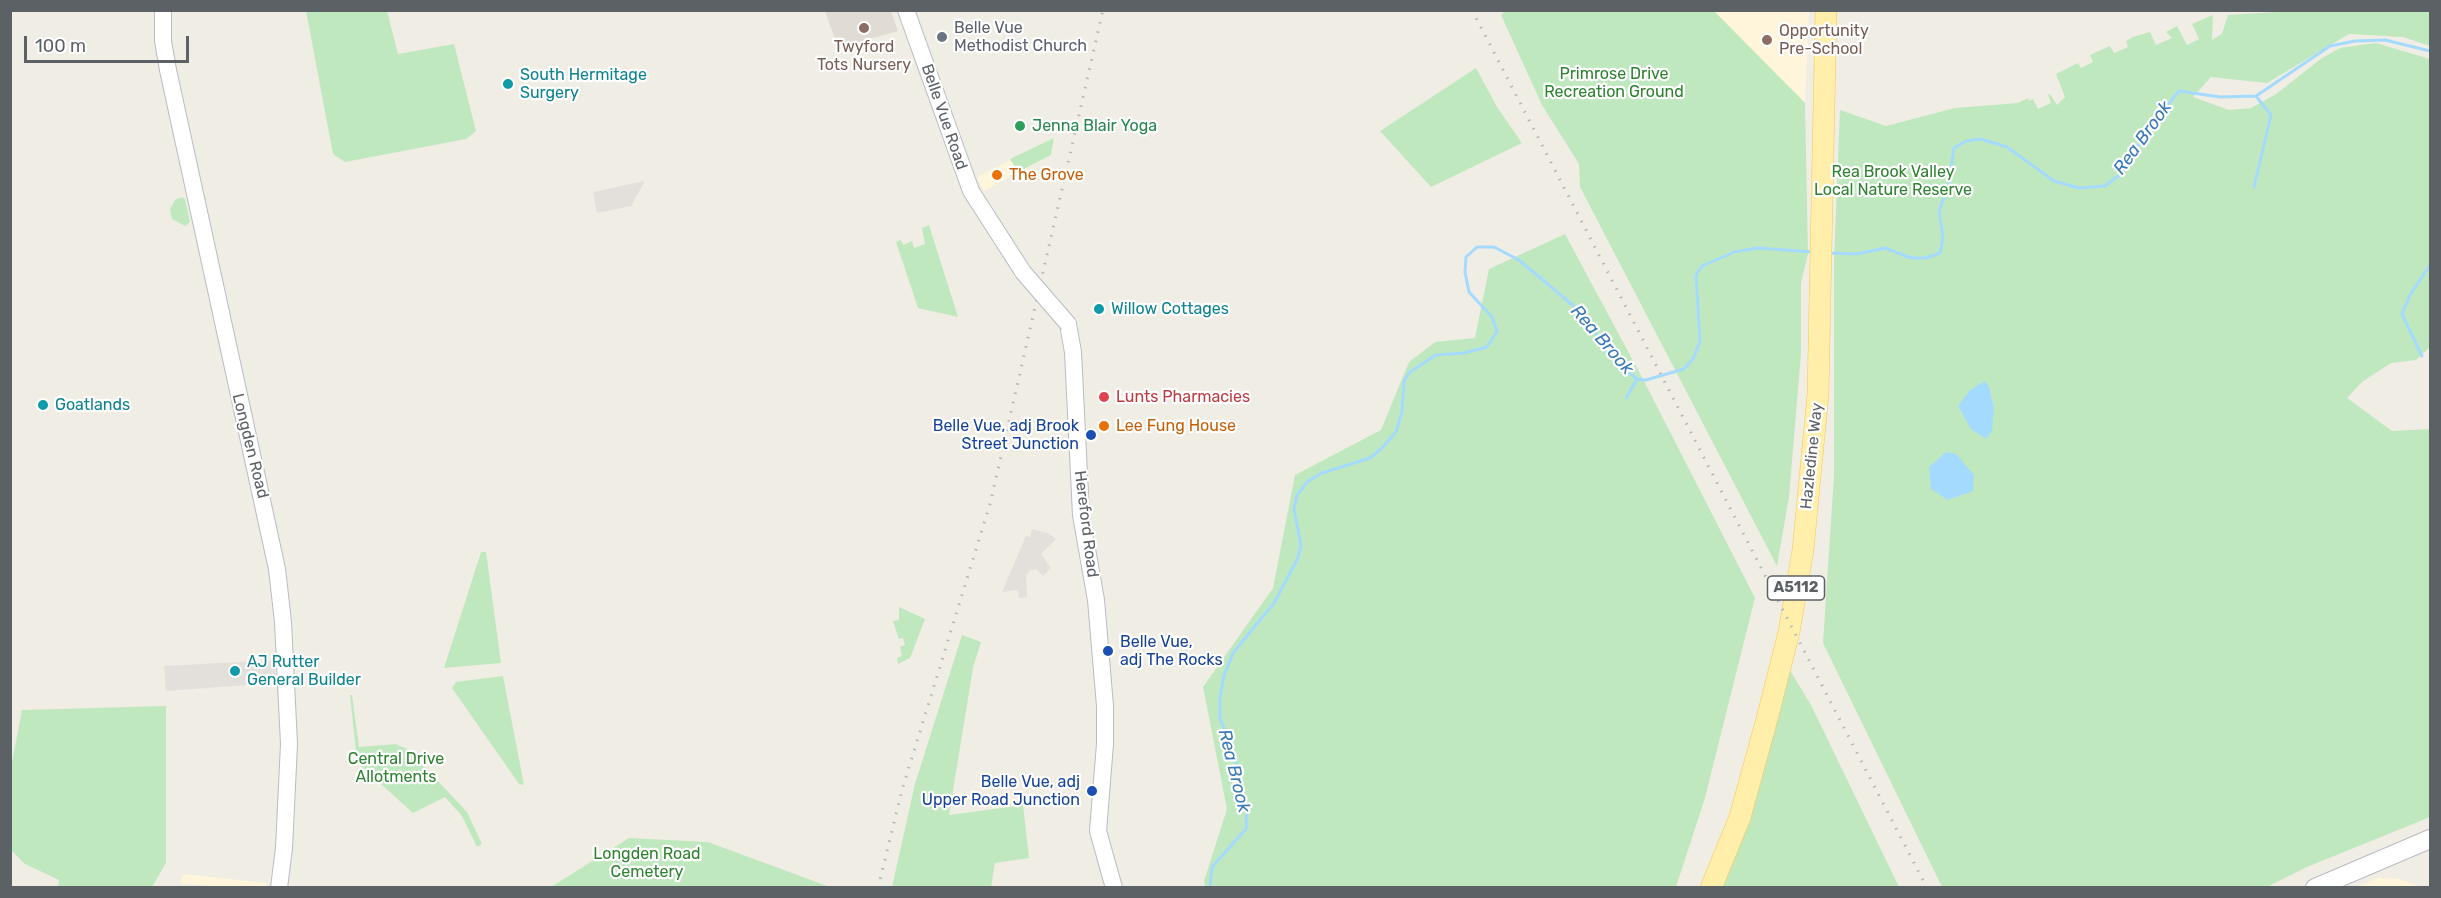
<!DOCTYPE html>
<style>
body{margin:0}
#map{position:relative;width:2441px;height:898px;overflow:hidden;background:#f0ede4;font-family:Rubik,sans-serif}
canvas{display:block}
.frame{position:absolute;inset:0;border:12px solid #5c6166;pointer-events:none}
.scale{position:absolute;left:24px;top:36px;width:165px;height:27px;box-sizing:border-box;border:3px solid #5c6166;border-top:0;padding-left:8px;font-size:18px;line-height:21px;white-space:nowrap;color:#5c6166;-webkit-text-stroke:4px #fff;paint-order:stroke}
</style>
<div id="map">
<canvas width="2441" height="898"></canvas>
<div class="frame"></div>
<div class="scale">100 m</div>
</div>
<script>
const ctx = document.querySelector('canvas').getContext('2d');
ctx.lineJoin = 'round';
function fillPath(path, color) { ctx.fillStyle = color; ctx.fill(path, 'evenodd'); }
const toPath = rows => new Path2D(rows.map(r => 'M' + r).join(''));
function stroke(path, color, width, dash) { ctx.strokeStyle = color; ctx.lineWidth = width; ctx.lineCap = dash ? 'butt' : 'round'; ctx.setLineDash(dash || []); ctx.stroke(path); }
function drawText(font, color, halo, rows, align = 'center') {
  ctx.font = font + ' Rubik,sans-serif'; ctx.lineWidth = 4.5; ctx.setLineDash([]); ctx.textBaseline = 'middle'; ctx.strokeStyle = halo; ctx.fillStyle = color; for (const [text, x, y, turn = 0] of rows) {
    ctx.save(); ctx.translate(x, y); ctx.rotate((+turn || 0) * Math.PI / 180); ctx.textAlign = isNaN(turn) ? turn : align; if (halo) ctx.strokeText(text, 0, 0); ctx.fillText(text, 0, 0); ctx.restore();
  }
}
const commercial = toPath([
 [1714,11,1809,11,1805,103],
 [1054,138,1051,155,984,191,977,177],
 [183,874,267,883,266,887,218,887,180,883],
 [2378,878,2399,879,2420,887,2358,887]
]);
const industrial = toPath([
 [645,181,631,206,597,213,593,192],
 [1032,529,1050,534,1056,539,1041,554,1051,568,1043,576,1036,569,1030,570,1026,576,1027,597,1019,598,1018,590,1002,592,1026,536,1030,537],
 [275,660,276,683,166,691,164,666]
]);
const education = toPath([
 [825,11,891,11,898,31,838,48]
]);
const green = toPath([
 [1506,10,1714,11,1805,103,1808,254,1801,283,1801,354,1789,497,1777,566,1580,187,1579,164,1542,105,1501,15],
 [2309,10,2430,11,2430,46,2403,37,2349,34,2267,83,2211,77,2193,97,2229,110,2251,108,2276,94,2322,58,2340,48,2376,43,2430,59,2430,347,2416,360,2391,363,2362,382,2347,398,2392,431,2430,429,2430,817,2307,867,2267,887,1942,887,1823,643,1834,475,1834,260,1840,110,1886,126,1955,108,2018,103,2028,98,2029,101,2033,99,2038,109,2051,103,2048,95,2050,94,2057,105,2065,97,2056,74,2078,63,2081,68,2093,62,2090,55,2110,46,2114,53,2128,47,2126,41,2133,37,2150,32,2156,45,2172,38,2166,32,2177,26,2187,45,2199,39,2192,24,2213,15,2212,40,2222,34,2228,15],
 [306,11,387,11,398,54,454,44,476,131,466,139,345,162,333,154],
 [1476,68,1497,107,1522,143,1431,187,1380,131],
 [1054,138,1051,155,1018,172,1010,159],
 [182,197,185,199,190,222,185,226,172,219,170,209,175,200],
 [929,225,958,317,918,308,896,242,901,240,903,245,912,241,914,248,925,244,922,228],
 [1565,234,1645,383,1755,598,1705,798,1676,887,1205,887,1204,881,1227,809,1203,687,1273,588,1295,475,1381,430,1409,362,1435,342,1475,338,1489,269],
 [481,552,486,552,501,663,444,668],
 [899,607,925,619,910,658,898,664,897,658,902,656,900,647,905,645,903,638,899,639,893,621,899,620],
 [962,635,981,642,973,668,949,815,1023,805,1029,858,995,863,991,887,892,887,915,784],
 [1788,667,1811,705,1899,887,1719,888],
 [503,676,524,785,519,784,452,688,456,682],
 [350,695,352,695,359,747,396,744,409,750,467,812,482,844,477,847,462,816,445,797,413,813,360,765,359,752,356,751],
 [166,706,166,863,152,887,58,887,59,880,25,864,11,850,11,767,22,710],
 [629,838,708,842,830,887,551,887]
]);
const water = toPath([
 [1985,381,1989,387,1994,407,1992,431,1986,439,1971,429,1958,406,1970,390],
 [1946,452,1956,454,1974,475,1973,491,1948,500,1931,489,1929,467]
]);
const stream = toPath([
 [2254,187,2271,115,2256,96],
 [1829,253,1857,254,1885,248,1911,258,1926,258,1940,253,1943,238,1939,211,1949,183,1954,148,1966,141,1981,139,2007,147,2054,181,2079,188,2105,186,2122,173,2147,130,2179,91,2220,97,2256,96,2330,46,2355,41,2385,40,2430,51],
 [2422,356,2402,314,2410,295,2430,265],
 [1626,398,1637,379],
 [1210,888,1212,867,1246,829,1247,812,1235,758,1220,718,1220,698,1224,676,1233,653,1274,603,1297,560,1301,546,1294,509,1297,495,1307,482,1322,473,1370,458,1382,448,1396,432,1402,412,1404,381,1410,372,1436,355,1464,353,1487,347,1497,331,1492,317,1469,292,1465,272,1466,257,1477,247,1494,247,1519,260,1575,307,1590,323,1607,353,1619,365,1637,379,1646,380,1684,369,1693,359,1700,341,1696,275,1702,266,1734,252,1757,248,1813,252]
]);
const tertiary = toPath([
 [163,10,163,41,168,70,277,569,283,622,289,744,284,848,279,888],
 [906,10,971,191,1023,272],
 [1068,324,1073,352,1081,515,1096,600,1105,706,1105,744,1098,831,1114,888]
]);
const secondary = toPath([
 [2315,888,2430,839]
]);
const primary = toPath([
 [1711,888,1740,817,1768,715,1789,632,1803,550,1818,394,1826,10]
]);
const rail = toPath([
 [1472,10,1927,888],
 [878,888,902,790,990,504,1103,10]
]);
const tertiaryBridge = toPath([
 [1023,272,1068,324]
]);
const markers = [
 [864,28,6,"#8d6e63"],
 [942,37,6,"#6b7280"],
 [1767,40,6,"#8d6e63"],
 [508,84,6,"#0f9aa8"],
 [1020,126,6,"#2e9e5b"],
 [997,175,6,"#e8710a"],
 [1099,309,6,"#0f9aa8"],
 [1104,397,6,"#e0444e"],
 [43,405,6,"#0f9aa8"],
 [1104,426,6,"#e8710a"],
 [1091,435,6,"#1a4fb4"],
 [1108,651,6,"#1a4fb4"],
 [235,671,6,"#0f9aa8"],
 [1092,791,6,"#1a4fb4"]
];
const shields = [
 [1796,588,57]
];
const shieldNames = [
 ["A5112",1796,588]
];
const worshipNames = [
 ["Belle Vue",954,28],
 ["Methodist Church",954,46]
];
const educationNames = [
 ["Opportunity",1779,31],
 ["Pre-School",1779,49],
 ["Twyford",864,47,"center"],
 ["Tots Nursery",864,65,"center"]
];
const parkNames = [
 ["Primrose Drive",1614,74],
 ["Recreation Ground",1614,92],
 ["Rea Brook Valley",1893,172],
 ["Local Nature Reserve",1893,190],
 ["Central Drive",396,759],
 ["Allotments",396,777],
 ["Longden Road",647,854],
 ["Cemetery",647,872]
];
const cultureNames = [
 ["South Hermitage",520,75],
 ["Surgery",520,93],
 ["Willow Cottages",1111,309],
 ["Goatlands",55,405],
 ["AJ Rutter",247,662],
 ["General Builder",247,680]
];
const streetNames = [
 ["Belle Vue Road",944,117,71],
 ["Longden Road",250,446,76],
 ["Hazledine Way",1812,456,-84],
 ["Hereford Road",1086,524,83]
];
const leisureNames = [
 ["Jenna Blair Yoga",1032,126]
];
const foodNames = [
 ["The Grove",1009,175],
 ["Lee Fung House",1116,426]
];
const healthNames = [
 ["Lunts Pharmacies",1116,397]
];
const transitNames = [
 ["Belle Vue, adj Brook",1079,426],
 ["Street Junction",1079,444],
 ["Belle Vue,",1120,642,"left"],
 ["adj The Rocks",1120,660,"left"],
 ["Belle Vue, adj",1080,782],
 ["Upper Road Junction",1080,800]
];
const waterNames = [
 ["Rea Brook",2143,138,-54],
 ["Rea Brook",1602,340,49],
 ["Rea Brook",1234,771,76]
];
fillPath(commercial, '#fff5da');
fillPath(industrial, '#e3e0dc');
fillPath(education, '#e0dcd3');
fillPath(green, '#c0e8bf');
fillPath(water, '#a5daff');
stroke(stream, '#a5daff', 3);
stroke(tertiary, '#b9bcc1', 18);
stroke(secondary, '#b8bbc1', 20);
stroke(primary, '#f9c753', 22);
stroke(tertiary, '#fff', 16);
stroke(secondary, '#fff', 18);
stroke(primary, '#ffefaa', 21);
stroke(rail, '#b5b6b7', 3, [1.5, 8]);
stroke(tertiaryBridge, '#b9bcc1', 18, []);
stroke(tertiaryBridge, '#fff', 16);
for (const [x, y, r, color] of markers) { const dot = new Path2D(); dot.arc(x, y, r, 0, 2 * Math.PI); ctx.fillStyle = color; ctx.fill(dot); stroke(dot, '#fff', 2); }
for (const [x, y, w] of shields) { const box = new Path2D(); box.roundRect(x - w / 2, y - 12, w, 24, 4.5); ctx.fillStyle = '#fff'; ctx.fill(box); stroke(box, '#5c6166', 1.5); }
drawText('bold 15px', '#5c6166', null, shieldNames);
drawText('16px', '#5b616d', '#fff', worshipNames, 'left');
drawText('16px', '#785e54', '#fff', educationNames, 'left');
drawText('16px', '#2f8230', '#fff', parkNames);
drawText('16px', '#0d838f', '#fff', cultureNames, 'left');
drawText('16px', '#5c6166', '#fff', streetNames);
drawText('16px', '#27864d', '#fff', leisureNames, 'left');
drawText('16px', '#c56008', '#fff', foodNames, 'left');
drawText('16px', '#be3a42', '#fff', healthNames, 'left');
drawText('16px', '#164399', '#fff', transitNames, 'right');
drawText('italic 18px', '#3a7ab8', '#fff', waterNames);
</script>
